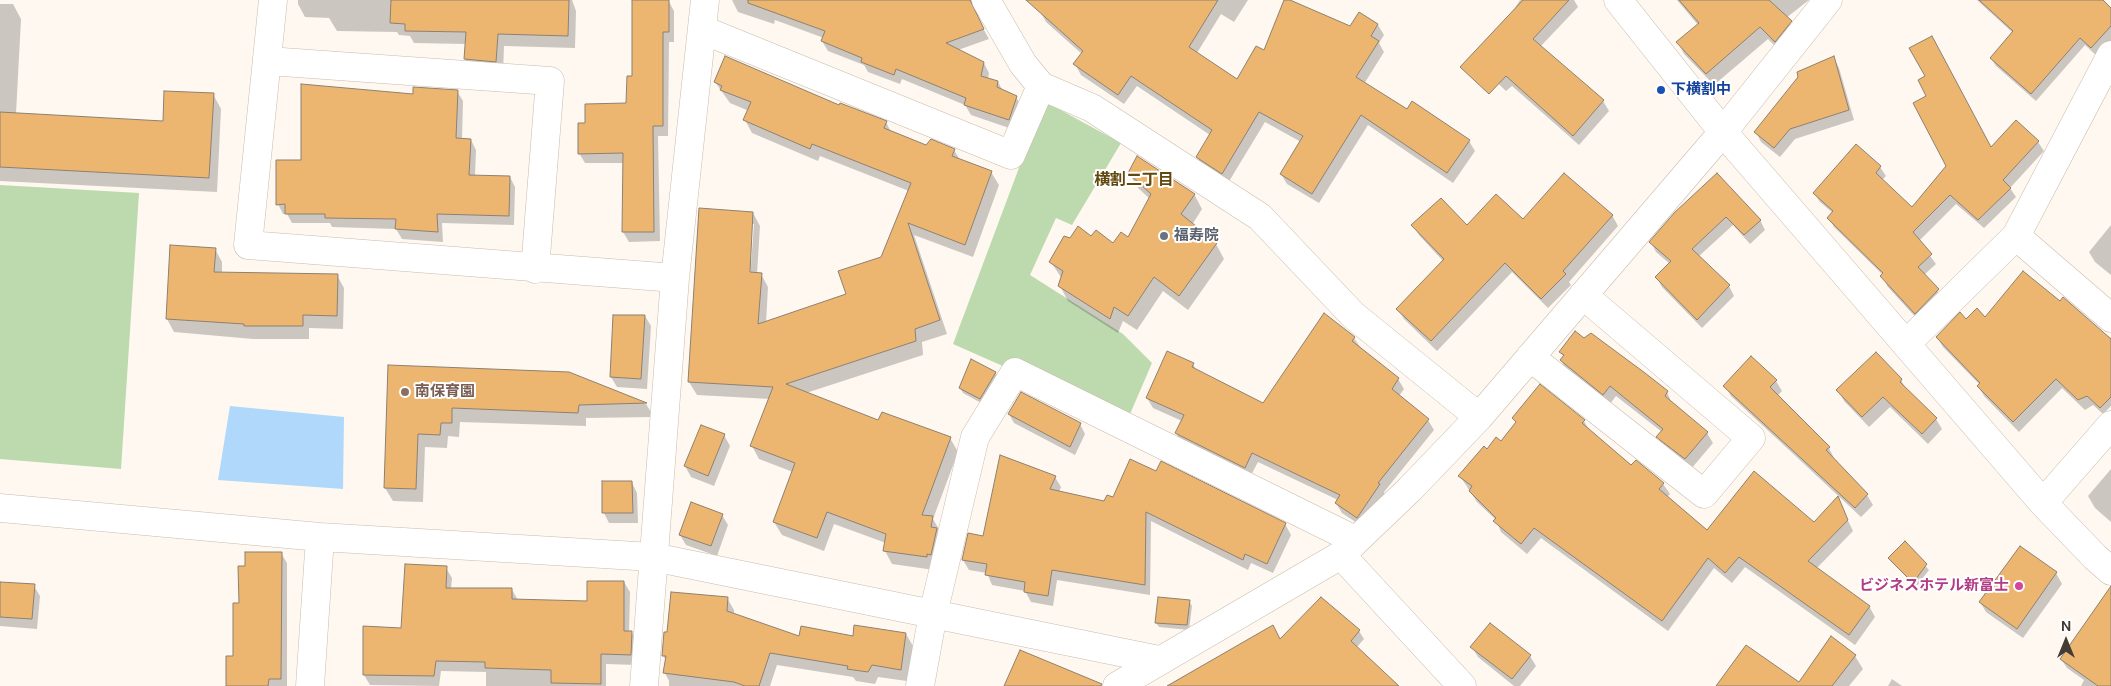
<!DOCTYPE html>
<meta charset="utf-8">
<style>
body{margin:0}
#map{position:relative;width:2111px;height:686px;overflow:hidden;background:#fef8f1;font-family:"DM Sans",sans-serif}
canvas{display:block}
.north{position:absolute;left:2041px;top:616px;width:50px;height:50px;-webkit-text-stroke:4px #fff;paint-order:stroke;rotate:0deg;font-size:14px;font-weight:700;line-height:20px;text-align:center;color:#423c35}
.north::after{content:'';display:block;margin:auto;width:18px;height:22px;background:#423c35;clip-path:polygon(50% 0,100% 100%,50% 72%,0 100%)}
</style>
<div id="map">
<canvas width="2111" height="686"></canvas>
<div class="north">N</div>
</div>
<script>
const ctx = document.querySelector('canvas').getContext('2d');
ctx.lineJoin = 'round';
function fillPath(path, color) { ctx.fillStyle = color; ctx.fill(path, 'evenodd'); }
const toPath = rows => new Path2D(rows.map(r => 'M' + r).join(''));
function stroke(path, color, width, dash) { ctx.strokeStyle = color; ctx.lineWidth = width; ctx.lineCap = dash ? 'butt' : 'round'; ctx.setLineDash(dash || []); ctx.stroke(path); }
function drawText(font, color, halo, rows, align = 'center') {
  ctx.font = font + ' "DM Sans","Noto Sans JP",sans-serif'; ctx.lineWidth = 4; ctx.setLineDash([]); ctx.textBaseline = 'middle'; ctx.strokeStyle = halo; ctx.fillStyle = color; for (const [text, x, y, turn = 0] of rows) {
    ctx.save(); ctx.translate(x, y); ctx.rotate((+turn || 0) * Math.PI / 180); ctx.textAlign = isNaN(turn) ? turn : align; if (halo) ctx.strokeText(text, 0, 0); ctx.fillText(text, 0, 0); ctx.restore();
  }
}
const green = toPath([
 [1044,101,1121,143,1072,225,1056,218,1030,275,1123,334,1152,363,1127,421,953,344],
 [0,185,139,193,121,469,0,459]
]);
const water = toPath([
 [230,406,344,417,343,489,218,480]
]);
const shadow = toPath([
 [298,0,572,0,576,11,575,48,504,46,503,74,473,71,465,59,466,44,414,43,410,36,399,35,397,32,337,31,329,18,305,17,298,4],
 [633,0,668,0,674,11,674,42,669,42,668,136,658,136,660,241,629,242,623,232,624,163,585,163,579,153,586,124,628,104,633,77],
 [732,0,971,0,978,19,989,39,958,50,984,63,989,73,988,79,998,82,1003,91,1016,97,1022,108,1015,130,971,115,965,105,902,79,900,84,868,72,864,65,828,51,822,41,824,38,775,20,774,24,738,12],
 [1050,0,1248,0,1234,22,1221,14,1197,53,1238,81,1264,52,1286,0,1351,27,1378,25,1384,35,1379,43,1384,52,1364,84,1408,110,1469,141,1475,151,1453,183,1368,125,1319,203,1287,184,1281,174,1301,142,1265,122,1228,183,1203,167,1197,157,1210,135,1137,86,1124,104,1081,75,1075,64,1082,54,1046,22,1040,11],
 [1520,0,1574,0,1578,7,1540,47,1603,101,1609,111,1579,145,1512,86,1506,91,1479,65],
 [1677,0,1809,0,1786,18,1797,34,1782,53,1768,39,1714,85,1684,54,1678,42,1698,25],
 [1977,0,2101,0,2111,9,2111,48,2100,59,2085,45,2036,101,1996,66,1991,58,2013,33],
 [0,4,13,4,21,19,16,114,164,122,213,94,221,109,217,192,0,181],
 [1834,58,1839,68,1854,120,1795,139,1780,157,1761,142,1756,132],
 [715,82,840,106,886,122,891,132,927,147,954,150,960,160,991,172,999,185,973,257,914,235,947,334,922,342,923,355,806,393,879,422,950,438,958,452,933,519,940,531,934,570,892,564,885,551,886,543,834,524,824,551,782,535,774,522,793,472,759,459,752,446,770,399,697,395,689,382,753,213,760,226,757,274,761,274,768,287,766,323,848,295,882,258,909,191,820,156,818,161,752,133,745,120,749,111,730,103],
 [751,224,754,224,750,279,748,279],
 [457,91,463,101,462,139,471,140,476,150,475,176,510,177,515,187,514,225,442,223,443,242,402,239,396,229,332,227,330,223,292,223,287,214,283,214,278,204,302,161,414,95],
 [2016,122,2038,142,2044,151,2010,188,2016,197,1984,228,1956,204,1919,241,1936,264,1924,275,1944,299,1920,322,1887,286,1883,275,1834,227,1829,218,1833,213,1820,202,1814,193,1880,167,1886,176,1882,180,1912,209,1991,149],
 [1129,173,1194,194,1202,209,1192,225,1216,244,1224,259,1188,310,1163,291,1137,330,1123,321,1118,333,1068,301,1060,286,1062,279,1051,262,1071,240,1091,238,1114,245,1128,239,1150,199,1138,188],
 [1717,175,1760,220,1765,230,1750,244,1733,225,1698,257,1729,286,1734,296,1702,328,1662,287,1657,278,1670,264,1656,252,1651,242],
 [1612,215,1618,226,1569,282,1571,285,1548,308,1512,272,1437,351,1404,319,1398,309,1443,261,1419,235,1413,225,1467,227],
 [2111,225,2111,275,2095,262,2089,252],
 [215,249,222,262,222,273,337,275,344,288,343,329,309,328,309,339,253,339,174,332,167,319],
 [2060,303,2111,338,2111,406,2103,414,2093,405,2085,410,2062,388,2019,432,1984,396,1978,386,1980,385,1943,347,1937,337,1966,321],
 [645,316,651,326,647,389,617,387,611,377],
 [1591,335,1667,392,1672,404,1707,433,1713,443,1691,469,1664,447,1658,437,1662,432,1616,396,1610,404,1567,371,1561,360,1564,357,1561,353],
 [1354,338,1360,347,1398,379,1404,389,1399,396,1428,420,1434,430,1384,492,1385,495,1363,527,1342,513,1336,503,1338,500,1258,462,1250,477,1182,443,1176,433,1182,421,1153,408,1147,398,1193,364,1197,371,1264,405],
 [971,361,996,373,998,378,983,404,963,393,960,388],
 [389,367,568,373,646,404,654,417,586,418,586,426,460,422,459,437,448,436,447,448,425,447,423,502,393,501,385,488],
 [1901,380,1907,391,1936,419,1942,429,1928,444,1890,407,1869,427,1844,401,1838,390],
 [1776,381,1782,391,1777,396,1829,448,1834,458,1833,459,1867,495,1873,505,1861,517,1731,396,1725,386],
 [1009,414,1080,424,1085,434,1075,455,1014,423],
 [1514,418,1584,421,1590,432,1632,467,1663,484,1670,494,1667,497,1707,532,1815,523,1837,498,1853,531,1816,569,1869,606,1875,617,1855,645,1745,567,1732,583,1714,568,1668,631,1541,538,1527,554,1501,532,1496,520,1477,502,1460,476,1487,451,1501,442,1517,423],
 [724,435,730,446,714,486,691,477,685,466],
 [2111,469,2111,522,2095,508,2088,496],
 [1157,473,1285,524,1291,535,1273,573,1251,563,1248,570,1151,521,1150,595,1057,580,1053,606,1031,602,1025,591,992,585,987,573,969,570,963,560,984,537,1055,477,1061,487,1059,492,1105,502],
 [603,483,632,483,637,493,638,523,609,523,604,513],
 [722,515,728,525,717,556,686,545,680,535],
 [1905,543,1929,570,1916,587,1890,558],
 [2020,548,2056,573,2062,584,2023,638,1986,612,1980,602],
 [281,553,287,563,287,686,227,686,234,657,246,567],
 [446,568,452,578,451,589,512,590,518,600,588,602,624,582,630,592,629,633,632,633,638,643,636,665,606,664,606,686,486,686,486,672,441,671,439,686,370,685,364,675,403,630],
 [0,583,34,586,40,596,37,629,0,626],
 [727,598,734,610,734,615,800,637,906,634,913,646,907,681,878,677,875,684,856,681,853,677,777,665,770,686,669,686,669,681,665,673,666,661,663,655,668,633],
 [1189,601,1192,606,1189,630,1159,627,1156,623],
 [1273,627,1280,640,1359,631,1364,639,1356,648,1395,686,1181,686,1177,680],
 [2111,628,2111,686,2081,686,2084,680,2067,668,2061,659],
 [1831,638,1855,656,1863,669,1849,686,1718,686,1799,684],
 [1472,647,1530,656,1536,666,1520,686,1514,686,1478,657],
 [1892,679,1902,686,1888,686]
]);
const building = toPath([
 [391,0,569,0,568,36,498,34,496,62,464,59,466,32,405,31,405,24,390,23,391,0],
 [632,0,669,0,669,32,663,32,663,126,653,126,654,232,622,232,623,153,578,154,578,123,585,123,585,104,626,103,627,76,632,76,632,0],
 [748,0,970,0,984,29,946,43,984,62,981,76,998,81,997,87,1017,96,1009,120,964,105,966,98,896,69,894,75,861,62,862,58,821,41,825,31,748,3,748,0],
 [1026,0,1218,0,1189,47,1237,79,1256,46,1264,50,1284,0,1290,0,1350,26,1359,12,1378,24,1371,36,1379,41,1356,77,1407,109,1412,101,1470,140,1447,173,1361,115,1312,194,1280,174,1303,136,1259,112,1222,174,1196,157,1212,130,1131,76,1118,95,1073,64,1083,51,1026,0],
 [1523,0,1569,0,1533,39,1604,100,1573,136,1506,76,1489,94,1460,67,1523,0],
 [1679,0,1769,0,1792,21,1775,42,1760,27,1706,74,1676,42,1699,23,1679,0],
 [1979,0,2103,0,2111,8,2111,26,2091,48,2080,38,2031,94,1990,58,2013,31,1979,0],
 [1932,36,1991,147,2016,120,2039,141,2003,180,2011,188,1978,220,1950,195,1913,232,1932,254,1918,267,1939,289,1915,314,1880,276,1883,273,1827,218,1833,211,1813,193,1856,144,1881,166,1876,173,1912,207,1946,166,1913,103,1926,96,1918,80,1925,76,1909,48,1932,36],
 [725,56,839,105,840,103,887,121,884,128,926,145,931,139,955,149,952,156,992,171,965,245,908,223,940,320,915,329,916,341,786,384,878,420,882,412,951,437,922,515,933,516,931,527,937,528,931,555,927,554,927,557,883,551,886,534,827,512,817,538,773,522,795,463,750,446,773,387,688,382,699,208,753,212,750,272,762,273,758,324,846,294,838,271,881,257,911,183,812,144,810,149,743,120,751,102,720,90,722,86,714,82,725,56],
 [1834,56,1849,110,1790,129,1774,148,1754,132,1798,77,1797,72,1834,56],
 [301,84,413,94,413,87,458,90,456,138,471,139,469,175,510,176,509,216,437,214,438,232,395,229,396,219,325,218,325,214,285,214,285,204,276,205,276,160,301,160,301,84],
 [164,91,214,93,209,178,0,167,0,112,163,121,164,91],
 [1137,156,1195,194,1181,214,1217,243,1179,296,1154,277,1128,316,1114,307,1110,319,1058,286,1063,271,1049,262,1064,236,1070,238,1078,226,1091,236,1096,230,1113,243,1121,232,1128,237,1151,194,1128,173,1137,156],
 [1564,173,1613,215,1563,271,1566,274,1541,299,1505,263,1431,341,1396,309,1444,259,1411,225,1441,198,1467,225,1496,194,1523,219,1564,173],
 [1717,173,1761,220,1744,235,1726,217,1692,249,1730,285,1697,320,1655,277,1671,261,1649,242,1675,212,1717,173],
 [170,245,216,248,214,272,338,274,337,316,303,315,303,326,244,326,244,324,166,319,170,245],
 [2023,271,2060,301,2063,297,2111,339,2111,397,2100,408,2087,396,2078,400,2056,379,2013,422,1977,386,1980,383,1936,337,1960,312,1966,319,1977,308,1985,317,2023,271],
 [1324,313,1355,337,1352,341,1399,378,1392,389,1429,419,1378,483,1380,484,1357,518,1335,503,1340,495,1252,453,1245,468,1175,433,1184,415,1146,398,1167,351,1194,363,1192,367,1263,403,1324,313],
 [613,315,645,315,641,379,610,377,613,315],
 [1575,331,1584,338,1591,333,1645,373,1668,391,1665,396,1708,432,1685,459,1656,437,1663,429,1610,386,1603,395,1560,360,1564,355,1559,352,1575,331],
 [1876,352,1902,379,1900,382,1937,418,1922,434,1883,397,1862,417,1836,390,1876,352],
 [1751,356,1777,380,1770,387,1830,447,1826,450,1868,494,1855,508,1723,386,1751,356],
 [971,359,996,372,980,399,959,388,971,359],
 [388,365,569,372,647,403,579,405,578,413,452,408,452,423,441,423,440,435,418,434,416,489,384,488,388,365],
 [1540,384,1585,420,1582,423,1631,465,1636,460,1664,483,1659,489,1707,530,1754,471,1814,522,1838,496,1848,520,1808,561,1870,606,1849,635,1739,557,1725,573,1708,558,1662,621,1534,528,1521,544,1493,521,1496,518,1469,491,1472,486,1458,476,1484,446,1487,449,1496,437,1501,441,1516,422,1512,418,1540,384],
 [1021,392,1081,423,1070,447,1008,414,1021,392],
 [701,425,725,434,708,476,684,466,701,425],
 [1000,455,1056,476,1050,489,1104,501,1107,495,1113,497,1130,459,1156,471,1161,461,1286,523,1267,564,1245,554,1243,560,1146,512,1145,585,1052,570,1048,596,1024,592,1025,582,985,575,987,564,962,560,968,533,983,536,1000,455],
 [602,481,632,481,633,513,602,513,602,481],
 [691,502,723,514,711,546,679,535,691,502],
 [1905,541,1927,564,1913,583,1888,558,1905,541],
 [2020,546,2057,572,2017,629,1979,602,2020,546],
 [245,552,282,552,281,679,269,679,268,686,226,686,226,656,233,656,233,603,239,603,238,566,245,566,245,552],
 [405,564,447,566,446,588,512,588,512,599,587,601,587,581,624,581,624,631,632,631,631,655,601,654,601,684,551,683,551,670,485,668,485,662,436,661,434,676,363,675,363,626,401,628,405,564],
 [0,582,35,584,32,619,0,617,0,582],
 [2111,586,2111,686,2098,686,2060,659,2111,586],
 [671,592,728,597,727,611,799,636,801,626,853,636,854,625,906,633,901,670,872,665,868,672,847,669,848,666,770,653,759,686,745,686,734,682,663,673,666,656,662,656,664,632,667,632,671,592],
 [1158,597,1190,600,1187,625,1155,623,1158,597],
 [1321,597,1360,630,1351,641,1399,686,1167,686,1273,625,1280,639,1321,597],
 [1490,623,1531,655,1512,679,1470,647,1490,623],
 [1831,636,1856,655,1832,686,1716,686,1746,645,1799,682,1831,636],
 [1020,650,1102,684,1101,686,1004,686,1020,650]
]);
const minor = toPath([
 [273,0,248,245,675,278],
 [986,0,1023,64,1041,86,1092,108,1260,217,1353,315,1479,417],
 [1618,0,1723,132,2043,503,2095,557,2111,571],
 [703,30,1011,155,1041,86],
 [268,61,550,81,535,269],
 [2016,236,2111,318],
 [1907,343,2016,236,2111,55],
 [1530,357,1704,494,1751,438,1583,295],
 [2043,503,2111,425],
 [0,508,320,537,653,557,1159,660],
 [1341,555,1462,686],
 [310,686,320,537],
 [644,686,675,278,705,0],
 [920,686,933,614,975,437,1015,372,1355,540],
 [1117,686,1341,555,1410,489,1479,417,1723,132,1828,0]
]);
const markers = [
 [1661,90,5,"#1a4fb4"],
 [1164,236,5,"#6b7280"],
 [405,392,5,"#8d6e63"],
 [2019,586,5,"#d1479c"]
];
const transitNames = [
 ["下横割中",1671,90]
];
const worshipNames = [
 ["福寿院",1174,236]
];
const educationNames = [
 ["南保育園",415,392]
];
const hotelNames = [
 ["ビジネスホテル新富士",2009,586]
];
const neighbourhoodNames = [
 ["横割二丁目",1134,181]
];
fillPath(green, '#bcdaae');
fillPath(water, '#b0d8fb');
fillPath(shadow, '#0003');
fillPath(building, '#edb670');
stroke(building, '#8d8070', 1);
stroke(minor, '#cabbab', 29);
stroke(minor, '#fff', 28);
for (const [x, y, r, color] of markers) { const dot = new Path2D(); dot.arc(x, y, r, 0, 2 * Math.PI); ctx.fillStyle = color; ctx.fill(dot); stroke(dot, '#fff', 2); }
drawText('bold 15px', '#164399', '#fff', transitNames, 'left');
drawText('bold 15px', '#5b616d', '#fff', worshipNames, 'left');
drawText('bold 15px', '#785e54', '#fff', educationNames, 'left');
drawText('bold 15px', '#b23c85', '#fff', hotelNames, 'right');
drawText('bold 16px', '#62480c', '#fff', neighbourhoodNames);
</script>
